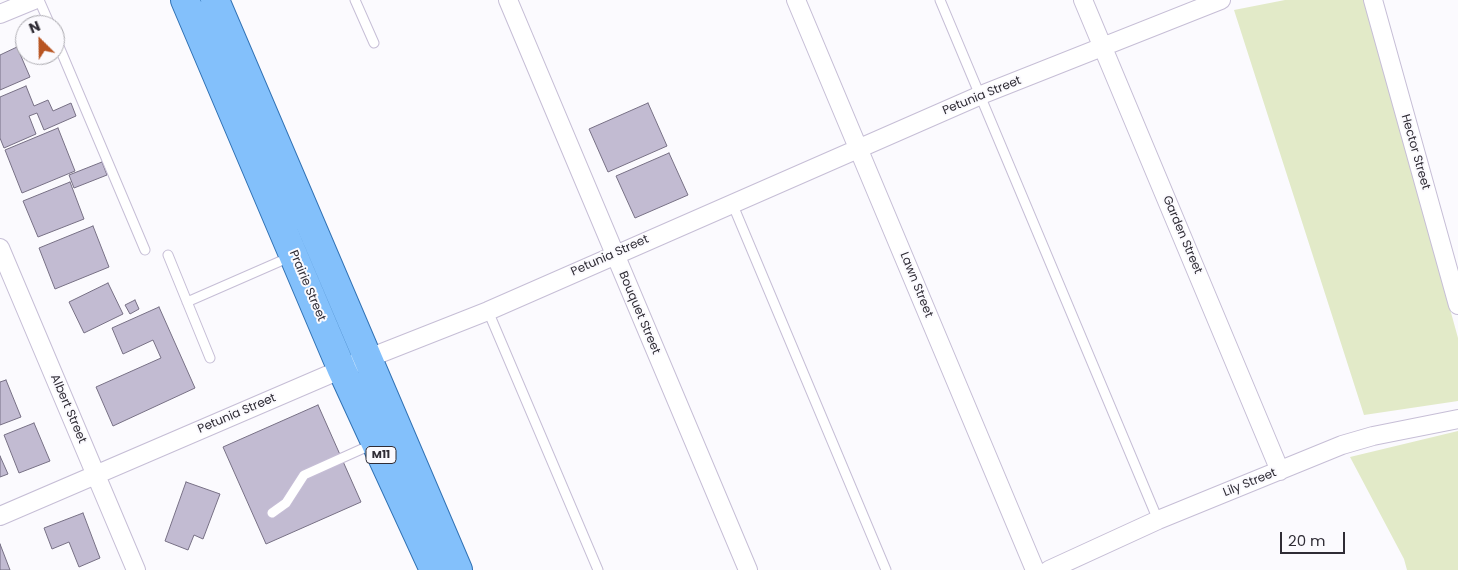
<!DOCTYPE html>
<style>
body{margin:0}
#map{position:relative;width:1458px;height:570px;overflow:hidden;background:#fbfafe;font-family:Poppins,sans-serif}
canvas{display:block}
.north{position:absolute;left:15px;top:15px;width:50px;height:50px;box-sizing:border-box;background:#fbfafe;border:1px solid #a9a8ae;border-radius:50%;rotate:337deg;font-size:14px;font-weight:700;line-height:20px;text-align:center;color:#2f2c35}
.north::after{content:'';display:block;margin:auto;width:18px;height:22px;background:#b85421;clip-path:polygon(50% 0,100% 100%,50% 72%,0 100%)}
.scale{position:absolute;left:1280px;top:532px;width:65px;height:22px;box-sizing:border-box;border:2px solid #2f2c35;border-top:0;padding-left:6px;font-size:15px;line-height:18px;white-space:nowrap;color:#2f2c35;-webkit-text-stroke:4px #fbfafe;paint-order:stroke}
</style>
<div id="map">
<canvas width="1458" height="570"></canvas>
<div class="north">N</div>
<div class="scale">20 m</div>
</div>
<script>
const ctx = document.querySelector('canvas').getContext('2d');
ctx.lineJoin = 'round';
function fillPath(path, color) { ctx.fillStyle = color; ctx.fill(path, 'evenodd'); }
const toPath = rows => new Path2D(rows.map(r => 'M' + r).join(''));
function stroke(path, color, width, dash) { ctx.strokeStyle = color; ctx.lineWidth = width; ctx.lineCap = dash ? 'butt' : 'round'; ctx.setLineDash(dash || []); ctx.stroke(path); }
function drawText(font, color, halo, rows, align = 'center') {
  ctx.font = font + ' Poppins,sans-serif'; ctx.lineWidth = 4; ctx.setLineDash([]); ctx.textBaseline = 'middle'; ctx.strokeStyle = halo; ctx.fillStyle = color; for (const [text, x, y, turn = 0] of rows) {
    ctx.save(); ctx.translate(x, y); ctx.rotate((+turn || 0) * Math.PI / 180); ctx.textAlign = isNaN(turn) ? turn : align; if (halo) ctx.strokeText(text, 0, 0); ctx.fillText(text, 0, 0); ctx.restore();
  }
}
const green = toPath([
 [1285,0,1365,0,1458,338,1458,401,1364,415,1234,10],
 [1458,431,1458,570,1407,570,1404,559,1350,457]
]);
const building = toPath([
 [17,47,30,77,0,90,0,55,17,47],
 [26,86,34,106,48,100,53,111,71,103,76,116,44,130,37,113,29,116,36,134,4,148,0,138,0,97,26,86],
 [648,103,667,146,608,172,589,129,648,103],
 [58,128,75,171,22,193,5,150,58,128],
 [669,153,688,195,635,218,616,176,669,153],
 [102,162,107,175,74,188,69,175,102,162],
 [70,182,84,219,38,237,23,201,70,182],
 [93,226,109,267,55,289,39,248,93,226],
 [108,283,123,314,84,333,69,302,108,283],
 [135,300,139,309,130,314,125,305,135,300],
 [159,307,195,388,113,426,96,387,161,358,153,340,123,354,112,328,159,307],
 [6,380,21,417,0,425,0,382,6,380],
 [318,405,361,502,266,544,223,447,318,405],
 [34,423,50,461,19,473,4,435,34,423],
 [0,456,8,474,0,477,0,456],
 [186,482,220,494,203,539,194,535,188,550,165,541,186,482],
 [83,513,100,558,79,567,69,542,52,549,44,528,83,513],
 [0,544,10,570,0,570,0,544]
]);
const lane = toPath([
 [39,0,50,25],
 [355,0,374,43],
 [940,0,1158,520],
 [55,37,145,250],
 [732,203,886,570],
 [168,255,210,358],
 [187,302,290,257],
 [488,311,598,570],
 [272,513,286,503,304,475,373,444]
]);
const street = toPath([
 [508,0,748,570],
 [796,0,1035,570],
 [1083,0,1280,471],
 [1373,0,1458,305],
 [0,14,34,0],
 [0,248,136,570],
 [0,516,356,363,488,311,981,95,1221,0],
 [1049,570,1158,520,1342,445,1373,436,1458,419]
]);
const primary = toPath([
 [185,0,342,370,434,570],
 [215,0,458,570]
]);
const shields = [
 [381,455,30]
];
const shieldNames = [
 ["M11",381,455]
];
const streetNames = [
 ["Petunia Street",982,96,-22],
 ["Hector Street",1415,152,74],
 ["Garden Street",1182,235,67],
 ["Petunia Street",610,256,-24],
 ["Lawn Street",916,285,68],
 ["Prairie Street",307,286,67],
 ["Bouquet Street",639,313,67],
 ["Albert Street",68,409,67],
 ["Petunia Street",237,414,-23],
 ["Lily Street",1250,483,-22]
];
fillPath(green, '#e2eac8');
fillPath(building, '#c2bbd2');
stroke(building, '#777085', 1);
stroke(lane, '#c6bed6', 11);
stroke(street, '#c6bed6', 20);
stroke(primary, '#3071b4', 30);
stroke(lane, '#fff', 9);
stroke(street, '#fff', 18);
stroke(primary, '#83c0fb', 28);
for (const [x, y, w] of shields) { const box = new Path2D(); box.roundRect(x - w / 2, y - 8.5, w, 17, 4); ctx.fillStyle = '#fbfafe'; ctx.fill(box); stroke(box, '#2f2c35', 1); }
drawText('bold 11px', '#2f2c35', null, shieldNames);
drawText('12px', '#2f2c35', '#fbfafe', streetNames);
</script>
